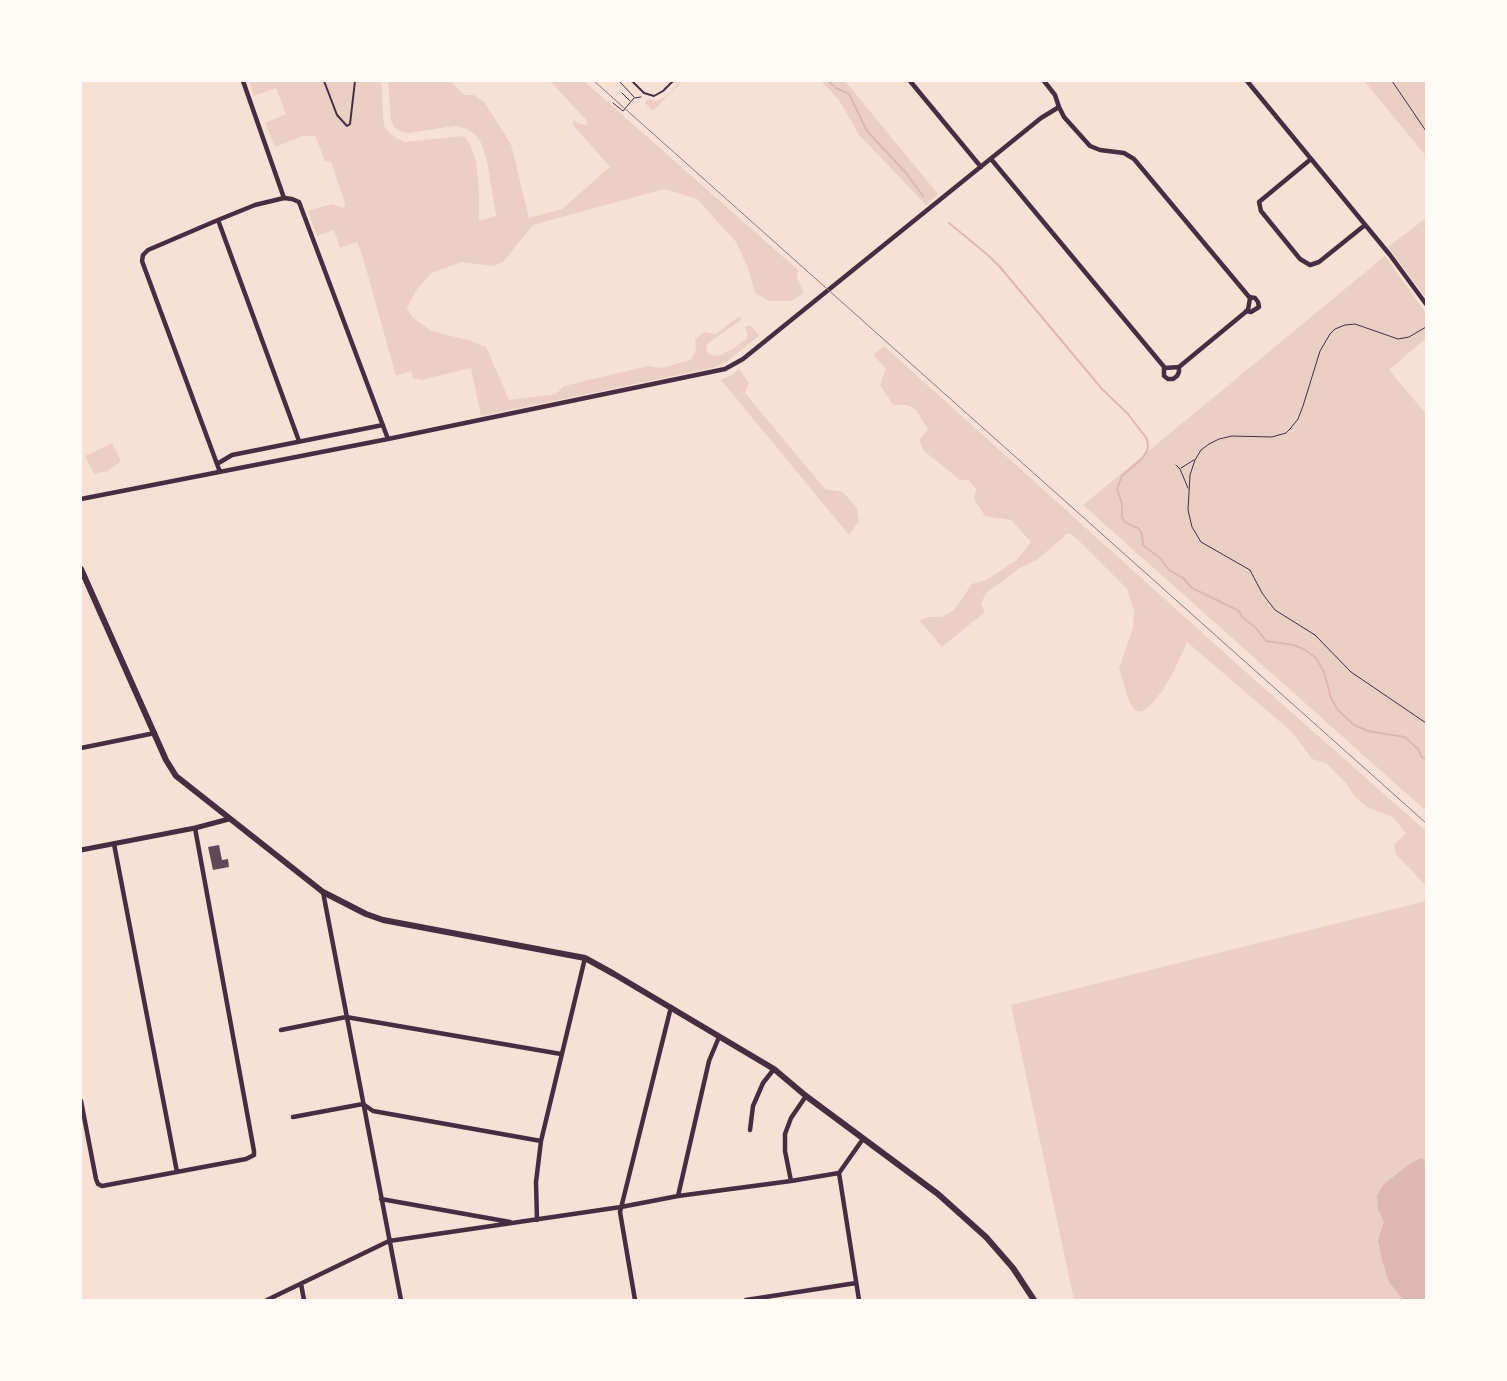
<!DOCTYPE html>
<style>
body{margin:0}
#map{position:relative;width:1507px;height:1381px;overflow:hidden;background:#f7e1d7;font-family:"Libre Baskerville",serif}
canvas{display:block}
.frame{position:absolute;inset:0;border:82px solid #fffaf5;pointer-events:none}
</style>
<div id="map">
<canvas width="1507" height="1381"></canvas>
<div class="frame"></div>
</div>
<script>
const ctx = document.querySelector('canvas').getContext('2d');
ctx.lineJoin = 'round';
function fillPath(path, color) { ctx.fillStyle = color; ctx.fill(path, 'evenodd'); }
const toPath = rows => new Path2D(rows.map(r => 'M' + r).join(''));
function stroke(path, color, width, dash) { ctx.strokeStyle = color; ctx.lineWidth = width; ctx.lineCap = dash ? 'butt' : 'round'; ctx.setLineDash(dash || []); ctx.stroke(path); }
const green = toPath([
 [249,81,381,81,384,126,391,135,405,142,464,136,470,144,476,161,479,193,479,221,496,216,487,161,481,143,475,134,467,129,455,126,408,133,400,131,394,127,391,120,388,81,450,81,465,95,474,95,484,102,511,144,529,218,562,209,610,167,573,125,573,120,580,124,587,125,587,121,550,81,584,81,798,270,797,278,804,293,792,301,769,301,755,293,748,268,736,242,697,199,664,189,533,225,503,262,494,266,461,262,432,273,417,289,407,308,412,317,431,331,468,340,486,347,509,400,556,394,564,386,648,366,662,368,690,360,696,351,695,339,704,332,716,334,738,317,742,319,707,344,706,352,713,356,721,355,732,349,748,338,745,326,751,326,759,336,725,363,712,368,481,416,471,368,422,380,413,378,411,371,396,376,363,258,357,242,340,248,334,230,317,236,308,211,331,204,344,208,345,203,331,162,325,161,315,136,303,136,275,147,265,123,286,114,276,88,254,96],
 [680,81,682,81,653,111,645,103,646,99,656,101,665,97],
 [821,81,845,81,938,194,926,205,859,135,839,100],
 [1364,81,1426,81,1426,156],
 [1426,218,1426,298,1388,247],
 [1385,256,1426,313,1426,338,1389,370,1426,414,1426,811,1083,505],
 [884,346,1238,665,1426,831,1426,886,1396,854,1394,845,1406,833,1393,817,1367,807,1354,796,1346,783,1326,763,1312,759,1293,733,1187,642,1174,671,1163,690,1150,706,1142,712,1134,710,1128,698,1119,668,1133,628,1134,611,1127,589,1076,538,1068,533,1037,560,1020,568,986,593,981,604,985,612,942,647,919,620,930,617,942,617,954,610,972,584,986,580,1017,560,1031,542,1011,520,985,516,974,499,976,489,969,480,960,480,924,451,919,440,928,429,916,410,907,405,893,405,880,385,886,368,873,355],
 [739,369,749,383,745,393,825,489,843,492,857,508,859,521,849,535,721,380,730,376],
 [112,443,121,461,108,471,94,474,85,456],
 [1426,901,1426,1300,1074,1300,1011,1005]
]);
const water = toPath([
 [1421,1158,1426,1161,1426,1300,1403,1300,1389,1282,1382,1260,1378,1240,1384,1222,1378,1209,1377,1195,1384,1184,1411,1163]
]);
const stream = toPath([
 [828,81,836,88,849,94,867,131,906,173,923,196],
 [949,223,989,256,1000,267,1102,389,1128,414,1147,439,1148,446,1147,451,1142,459,1122,476,1117,489,1122,504,1122,517,1124,521,1130,525,1138,528,1142,534,1143,545,1160,558,1169,570,1183,578,1192,588,1239,611,1242,617,1256,628,1266,641,1294,645,1305,650,1316,658,1324,672,1331,698,1338,710,1354,725,1368,731,1405,737,1419,750,1421,756,1426,760]
]);
const building = toPath([
 [219,845,222,860,228,859,229,867,213,870,208,847]
]);
const path = toPath([
 [619,81,634,97],
 [1392,81,1426,131],
 [622,93,630,101],
 [613,103,623,111,634,98,641,97],
 [1426,327,1409,337,1398,339,1355,324,1345,325,1335,329,1330,334,1320,351,1303,406,1298,419,1290,429,1286,433,1272,437,1232,436,1219,439,1209,444,1201,450,1195,460,1190,475,1188,510,1192,527,1201,542,1250,570,1262,593,1275,610,1315,635,1351,672,1426,723],
 [1176,465,1180,469,1188,488],
 [1181,468,1194,460]
]);
const service = toPath([
 [324,81,337,115,347,126,350,124,355,81],
 [632,81,644,93,654,96,663,91,673,81]
]);
const minor = toPath([
 [243,81,284,198],
 [910,81,981,167],
 [1247,81,1390,255,1426,304],
 [991,159,1165,368,1179,367,1248,310,1250,298,1134,159,1124,153,1100,150,1090,146,1064,117,1059,107,1055,95,1044,81],
 [1311,159,1259,202,1261,211,1300,259,1310,265,1319,262,1365,225],
 [218,220,299,441],
 [1246,311,1251,312,1259,307,1258,302,1255,298,1249,297],
 [1164,367,1164,376,1168,379,1173,379,1177,376,1179,372,1179,367],
 [217,464,232,455,383,425],
 [220,472,142,261,143,255,148,250,218,220,255,205,284,198,292,199,299,202,388,439],
 [81,499,388,439,725,369,743,359,1041,118,1059,107],
 [81,748,155,733],
 [114,844,177,1172],
 [323,892,401,1300],
 [281,1030,346,1017,561,1054],
 [81,1101,96,1179,98,1184,102,1186,246,1159,254,1155,254,1151,195,828],
 [293,1117,363,1104,373,1111,541,1141],
 [750,1130,753,1106,763,1083,774,1069],
 [839,1173,859,1300],
 [791,1181,785,1151,785,1134,791,1118,806,1096],
 [678,1196,709,1061,719,1037],
 [381,1199,510,1222],
 [537,1220,536,1182,541,1141,585,958],
 [301,1284,304,1300],
 [267,1300,389,1241,621,1207,678,1196,791,1181,839,1173,863,1139],
 [635,1300,620,1212,671,1007],
 [746,1300,856,1283]
]);
const tertiary = toPath([
 [81,850,195,828,229,819]
]);
const primary = toPath([
 [81,569,166,760,176,776,323,892,366,914,383,920,585,958,614,974,774,1069,806,1096,938,1194,986,1237,1013,1268,1034,1300]
]);
const tram = toPath([
 [594,81,1426,823]
]);
fillPath(green, '#ebcfc5');
fillPath(water, '#dcb8b0');
stroke(stream, '#dcb8b0', 2);
fillPath(building, '#644757');
stroke(path, '#4a2c40', 1);
stroke(service, '#4a2c40', 2);
stroke(minor, '#4a2c40', 4.5);
stroke(tertiary, '#4a2c40', 5);
stroke(primary, '#4a2c40', 6);
stroke(tram, '#8f747c', 1);
</script>
